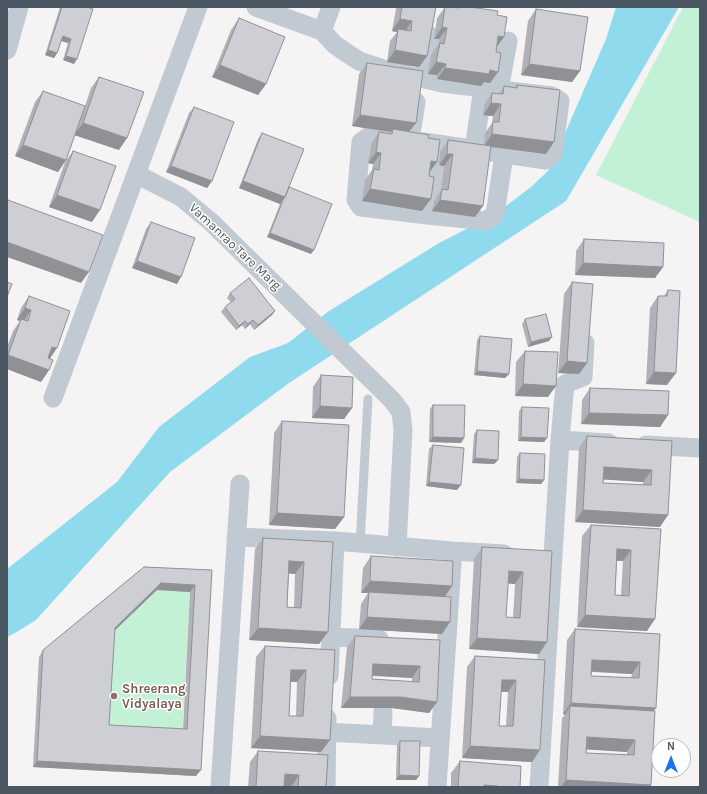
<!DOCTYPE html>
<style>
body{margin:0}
#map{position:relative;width:707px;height:794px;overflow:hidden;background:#f5f3f3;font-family:Karla,sans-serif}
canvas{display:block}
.frame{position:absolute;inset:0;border:8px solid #4a5661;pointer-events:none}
.north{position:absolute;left:651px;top:738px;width:40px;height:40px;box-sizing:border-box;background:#fff;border:1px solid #b7bbc0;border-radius:50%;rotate:0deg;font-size:11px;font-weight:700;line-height:16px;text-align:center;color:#4a5661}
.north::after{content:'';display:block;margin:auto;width:14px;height:18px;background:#1a73e8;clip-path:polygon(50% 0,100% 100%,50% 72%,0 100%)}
</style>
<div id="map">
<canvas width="707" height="794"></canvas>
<div class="frame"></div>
<div class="north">N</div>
</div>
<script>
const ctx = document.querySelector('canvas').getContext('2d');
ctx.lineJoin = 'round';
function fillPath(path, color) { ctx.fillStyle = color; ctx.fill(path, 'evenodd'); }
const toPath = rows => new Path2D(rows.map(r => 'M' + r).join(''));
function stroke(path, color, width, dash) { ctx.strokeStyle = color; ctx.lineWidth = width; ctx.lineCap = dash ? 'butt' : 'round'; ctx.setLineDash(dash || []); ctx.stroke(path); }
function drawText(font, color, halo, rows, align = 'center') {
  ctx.font = font + ' Karla,sans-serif'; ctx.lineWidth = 3; ctx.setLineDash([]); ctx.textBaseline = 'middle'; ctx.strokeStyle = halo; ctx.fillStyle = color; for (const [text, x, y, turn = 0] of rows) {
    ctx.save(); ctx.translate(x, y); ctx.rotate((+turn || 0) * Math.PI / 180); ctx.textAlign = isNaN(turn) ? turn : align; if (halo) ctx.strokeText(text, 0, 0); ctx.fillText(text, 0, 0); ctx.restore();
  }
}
const green = toPath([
 [683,7,700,7,700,222,596,175],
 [157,590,190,592,182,736,105,731,110,635]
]);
const water = toPath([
 [616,7,679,7,566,201,289,383,170,472,36,620,15,633,7,637,7,569,117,482,159,427,250,357,288,343,329,311,439,243,494,215,531,187,549,170,606,39]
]);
const service = toPath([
 [360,544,368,399]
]);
const minor = toPath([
 [256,7,322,31,331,7],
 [322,31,335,45,359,61,387,70,442,83,552,96,560,101,553,154,546,160,410,140,416,102],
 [7,50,19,7],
 [424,78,430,36],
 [499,90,508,41],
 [401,139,369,136,361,142,356,200,361,207,428,215,486,221,495,214,504,155],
 [474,149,483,88],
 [136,174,181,197,211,222,392,400,401,412,403,430,397,547],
 [428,215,438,144],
 [53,398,198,7],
 [560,440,609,443],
 [646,445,700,448],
 [236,537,335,541,452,551,504,554],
 [330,637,379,639],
 [329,676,335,541],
 [326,732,440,738],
 [382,735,383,711],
 [220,787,240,484],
 [326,787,327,718],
 [437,787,452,563],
 [539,787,560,440,565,384,583,377,585,343]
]);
const wall = toPath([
 [60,7,87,7,74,64,63,60,68,43,61,41,57,53,54,58,45,55],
 [397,7,436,7,427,56,419,67,387,62,390,41,397,32,392,31,396,9],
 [445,7,457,8,457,7,470,7,497,15,497,47,496,52,498,72,490,83,484,82,481,86,437,79,437,75,428,74,431,55,438,45,439,39,434,39,437,18],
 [536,9,580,71,572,82,521,75,528,21],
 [239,18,266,84,258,95,212,77,231,30],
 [367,63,416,123,409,132,428,138,429,172,422,211,362,201,365,180,372,170,373,164,368,163,371,144,379,132,390,134,391,132,352,126,359,74],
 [99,77,119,150,75,135,66,160,58,172,15,156,35,102,43,91,85,106,91,88],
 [517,85,546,154,491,147,483,206,475,217,432,211,434,201,441,190,444,166,439,165,440,152,448,140,484,145,485,133,492,123,493,116,483,115,484,105,492,93,499,94,504,86,515,87],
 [194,107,212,181,207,188,166,172,189,113],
 [262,133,289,187,311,254,267,237,280,204,239,188,258,139],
 [73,151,92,222,49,207,65,162],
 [151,222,177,284,132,268,146,229],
 [584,239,663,267,655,278,575,275,576,251],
 [572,282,587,363,579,374,558,373,564,294],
 [668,290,667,385,646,384,650,308,658,296,664,296],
 [230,293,275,311,272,315,254,330,250,324,245,329,242,325,236,330,221,312,225,307,231,302,227,298],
 [29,296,50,359,49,370,41,382,7,369,7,347,13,331,20,321,17,320,21,308],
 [525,319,549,341,528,347,522,324],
 [480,336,509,374,505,378,474,375,477,340],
 [525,351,548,397,515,396,516,362],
 [321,375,352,408,344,419,312,418,313,387],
 [590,388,668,415,660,427,581,424,582,400],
 [433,405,464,438,461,443,429,442,430,409],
 [522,407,547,438,544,442,518,441,519,411],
 [282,421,344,517,335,529,269,525,274,433],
 [477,430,498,460,494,464,472,463,474,434],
 [587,436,672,441,660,527,575,522,579,448],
 [603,479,643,482,643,485,603,483],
 [433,445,457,490,426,486,429,449],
 [520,453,544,480,541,484,516,483,517,457],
 [591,525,661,529,647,631,577,627,582,536],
 [617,561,623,561,621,595,615,595],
 [263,538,333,542,319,644,249,640,255,549],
 [289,573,295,574,294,608,287,607],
 [482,547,552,551,539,654,469,649,474,559],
 [508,583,515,584,513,618,506,617],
 [371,556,452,586,445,596,450,622,442,634,359,629,361,604,368,593,361,593,363,568],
 [144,567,212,570,196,776,33,767,39,657,43,650],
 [157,590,190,592,183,729,109,725,114,631],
 [575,629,660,634,654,711,650,787,558,787,562,718,565,715,563,714,567,640],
 [592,672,632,674,631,678,591,676],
 [587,749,627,752,627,755,586,753],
 [355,636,440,640,437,702,429,713,392,708,341,708,347,647],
 [372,676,412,678,412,682,372,679],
 [265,646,335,650,321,752,251,748,256,657],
 [291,682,297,682,296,716,289,716],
 [475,656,545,660,532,762,462,758,467,667],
 [501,692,508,692,506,726,499,726],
 [400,741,419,776,416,780,396,780,397,745],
 [258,751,326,787,291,787,284,786,284,787,248,787,250,762],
 [460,761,520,787,451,787,451,773]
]);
const shadedWall = toPath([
 [400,19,412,21,404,33,398,29,397,32,392,31],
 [442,27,447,28,439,39,434,39],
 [63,36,71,39,68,43,59,40],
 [498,36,504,37,496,48],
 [48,50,57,53,54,58,45,55],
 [395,50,427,56,419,67,387,62],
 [66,56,77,59,74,64,63,60],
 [436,62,446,64,437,75,428,74],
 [529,64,580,71,572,82,521,75],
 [220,65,266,84,258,95,212,77],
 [445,68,490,70,498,72,490,83,484,82,481,86,437,79],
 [491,103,501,104,493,116,483,115],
 [360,115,416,123,407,134,393,129,391,132,352,126],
 [83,123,127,138,119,150,74,135],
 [492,134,554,142,546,154,484,146],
 [23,145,66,160,58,172,15,156],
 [376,152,381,153,373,164,368,163],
 [447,154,453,154,444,166,439,165],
 [431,161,437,162,429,173],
 [171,166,212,181,207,188,166,172],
 [243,181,285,197,280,204,239,188],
 [370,189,431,199,422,211,362,201],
 [57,195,100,210,92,222,49,207],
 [440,200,483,206,475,217,432,211],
 [270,233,314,250,311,254,267,237],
 [7,242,89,272,81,283,7,257],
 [137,261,181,277,177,284,132,268],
 [583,263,663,267,655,278,575,275],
 [25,308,31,310,23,322,21,319,20,321,17,320],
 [275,311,272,315,254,330,258,325],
 [253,320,250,324,245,329,248,324],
 [245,321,242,325,236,330,239,326],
 [552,337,549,341,528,347,531,342],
 [52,347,57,348,49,360,44,359],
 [8,355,49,370,41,382,7,369,7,357],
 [567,361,587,363,579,374,558,373],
 [477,371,509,374,505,378,474,375],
 [654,372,676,373,667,385,646,384],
 [523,384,556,386,548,397,515,396],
 [320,406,352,408,344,419,312,418],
 [589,413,668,415,660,427,581,424],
 [433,437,464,438,461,443,429,442],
 [521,437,547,438,544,442,518,441],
 [475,458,498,460,494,464,472,463],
 [604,467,652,470,643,482,596,479],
 [519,479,544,480,541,484,516,483],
 [429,482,461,485,457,490,426,486],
 [583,510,668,515,660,527,575,522],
 [277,513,344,517,335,529,269,525],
 [617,549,631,550,623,561,609,560],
 [289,561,304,562,295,574,281,573],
 [509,571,523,572,515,584,501,583],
 [370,581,452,586,444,598,369,592,368,593,361,593],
 [161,583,195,585,190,592,157,590,110,635,115,628],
 [585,615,655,619,647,631,577,627],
 [367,617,450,622,442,634,359,629],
 [258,628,328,632,319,644,249,640],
 [477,638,547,642,539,654,469,649],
 [592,660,640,662,632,674,584,671],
 [373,664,420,666,412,678,365,675],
 [291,670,306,670,297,682,283,681],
 [502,680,516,680,508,692,494,691],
 [350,697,400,697,437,702,429,713,392,708,341,708],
 [571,703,656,708,648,719,570,706,565,715,563,714],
 [260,736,330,740,321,752,251,748],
 [587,737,635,740,627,752,579,749],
 [470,746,540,750,532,762,462,758],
 [37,761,201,770,196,776,33,767],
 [285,774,299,775,291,787,277,786],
 [399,775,419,776,416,780,396,780],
 [566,780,651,785,650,787,561,787],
 [484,785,498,786,497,787,483,787]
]);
const building = toPath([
 [62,7,87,7,93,9,77,59,66,56,71,39,63,36,57,53,48,50,62,7],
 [402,7,436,7,427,56,395,50,398,29,411,31,412,21,400,19,402,7],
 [445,7,450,7,458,8,458,7,470,7,498,11,497,15,507,17,504,37,498,36,496,52,501,53,498,72,490,70,489,74,445,68,446,64,436,62,440,43,444,44,447,28,442,27,445,7],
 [536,9,588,17,580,71,529,64,536,9],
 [239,18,285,37,266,84,220,65,239,18],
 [367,63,423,71,416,123,360,115,367,63],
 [99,77,144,92,127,138,83,123,99,77],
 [517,85,560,90,554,142,492,134,493,122,499,122,501,104,491,103,492,93,503,94,504,86,517,88,517,85],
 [43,91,85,106,66,160,23,145,43,91],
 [194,107,234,122,212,181,171,166,194,107],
 [393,129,429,135,428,138,440,140,437,162,431,161,429,176,434,177,431,199,370,189,374,169,379,170,381,153,376,152,379,132,392,134,393,129],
 [262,133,304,149,285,197,243,181,262,133],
 [448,140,491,146,483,206,440,200,442,189,448,190,453,154,447,154,448,140],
 [73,151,116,166,100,210,57,195,73,151],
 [289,187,332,204,314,250,270,233,283,200,285,197,289,187],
 [8,200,103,235,89,272,7,242,7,203,8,200],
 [151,222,195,238,181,277,137,261,151,222],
 [584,239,664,243,663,267,583,263,584,239],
 [249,278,275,311,258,325,253,320,248,324,245,321,239,326,225,307,235,299,230,293,249,278],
 [7,282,12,284,7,297,7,282],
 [572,282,593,284,587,363,567,361,572,282],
 [668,290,680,291,676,373,654,372,658,296,667,296,668,290],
 [29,296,70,311,57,348,52,347,48,358,53,360,49,370,8,355,21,319,28,321,31,310,25,308,29,296],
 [546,314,552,337,531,342,525,319,546,314],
 [480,336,512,339,509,374,477,371,480,336],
 [525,351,558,352,556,386,523,384,525,351],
 [321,375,353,377,352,408,320,406,321,375],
 [590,388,669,391,668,415,589,413,590,388],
 [433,405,465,405,464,438,433,437,433,405],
 [522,407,549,408,547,438,521,437,522,407],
 [282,421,349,425,344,517,277,513,282,421],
 [477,430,499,431,498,460,475,458,477,430],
 [587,436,672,441,668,515,583,510,587,436],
 [604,467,652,470,651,485,603,483,604,467],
 [433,445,464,448,461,485,429,482,433,445],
 [520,453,545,454,544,480,519,479,520,453],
 [591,525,661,529,655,619,585,615,591,525],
 [617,549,631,550,629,596,615,595,617,549],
 [263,538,333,542,328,632,258,628,263,538],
 [289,561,304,562,301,608,287,607,289,561],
 [482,547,552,551,547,642,477,638,482,547],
 [509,571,523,572,520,618,506,617,509,571],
 [371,556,453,561,452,586,370,581,371,556],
 [144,567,212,570,201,770,37,761,43,650,144,567],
 [161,583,195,585,187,729,109,725,115,628,161,583],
 [369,592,451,597,450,622,367,617,369,592],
 [575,629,660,634,656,708,571,703,575,629],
 [592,660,640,662,639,678,591,676,592,660],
 [355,636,440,640,437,702,400,697,350,697,355,636],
 [373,664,420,666,419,682,372,679,373,664],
 [265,646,335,650,330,740,260,736,265,646],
 [291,670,306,670,303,716,289,716,291,670],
 [475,656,545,660,540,750,470,746,475,656],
 [502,680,516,680,513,726,499,726,502,680],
 [570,706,655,711,651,785,566,780,570,706],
 [587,737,635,740,634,755,586,753,587,737],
 [400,741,420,741,419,776,399,775,400,741],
 [258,751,328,755,326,787,298,787,299,775,285,774,284,787,256,787,258,751],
 [460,761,521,766,520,787,498,787,498,786,484,785,484,787,458,787,460,761]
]);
const markers = [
 [114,696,4,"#8d6e63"]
];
const streetNames = [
 ["Vamanrao Tare Marg",235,247,43]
];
const educationNames = [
 ["Shreerang",122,689],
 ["Vidyalaya",122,704]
];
fillPath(green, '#c3f1d5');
fillPath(water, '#90daee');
stroke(service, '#c1cad2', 9);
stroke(minor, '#c1cad2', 19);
fillPath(wall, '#b0b2b7');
fillPath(shadedWall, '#909195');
fillPath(building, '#cdcfd5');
stroke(building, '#909195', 1);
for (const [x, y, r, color] of markers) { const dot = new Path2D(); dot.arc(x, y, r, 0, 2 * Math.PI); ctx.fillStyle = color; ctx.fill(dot); stroke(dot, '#fff', 1.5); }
drawText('13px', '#4a5661', '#fff', streetNames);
drawText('bold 13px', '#785e54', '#fff', educationNames, 'left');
</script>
